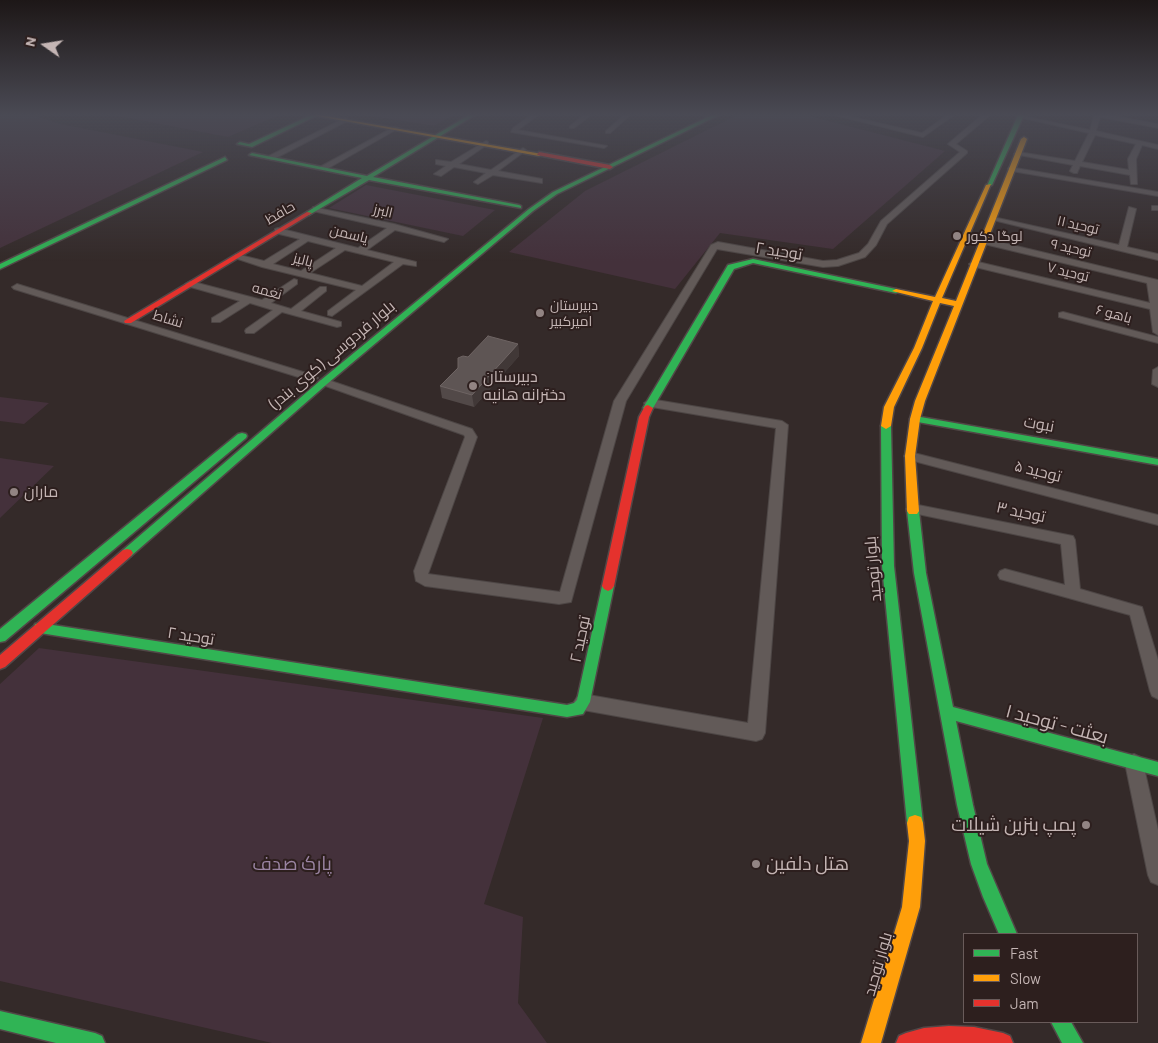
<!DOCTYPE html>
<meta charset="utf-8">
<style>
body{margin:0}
#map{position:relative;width:1158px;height:1043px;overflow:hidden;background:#342a29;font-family:Barlow,sans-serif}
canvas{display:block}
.legend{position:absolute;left:963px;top:933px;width:175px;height:90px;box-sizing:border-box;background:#2d1f1e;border:1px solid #695b5a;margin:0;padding:6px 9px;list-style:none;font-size:15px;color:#c4b5b4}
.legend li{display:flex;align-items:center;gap:10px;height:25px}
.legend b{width:25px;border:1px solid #695b5a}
.north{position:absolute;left:20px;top:20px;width:50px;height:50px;-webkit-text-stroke:4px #2d1f1e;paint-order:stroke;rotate:283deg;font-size:14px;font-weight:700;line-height:20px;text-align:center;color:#c4b5b4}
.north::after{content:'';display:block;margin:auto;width:18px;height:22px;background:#c4b5b4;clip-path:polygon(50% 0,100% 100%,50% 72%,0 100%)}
</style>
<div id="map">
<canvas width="1158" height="1043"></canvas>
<ul class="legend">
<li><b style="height:6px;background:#30b455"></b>Fast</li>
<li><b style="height:6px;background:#ff9f0a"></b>Slow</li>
<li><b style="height:6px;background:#e5322d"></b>Jam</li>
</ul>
<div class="north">N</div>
</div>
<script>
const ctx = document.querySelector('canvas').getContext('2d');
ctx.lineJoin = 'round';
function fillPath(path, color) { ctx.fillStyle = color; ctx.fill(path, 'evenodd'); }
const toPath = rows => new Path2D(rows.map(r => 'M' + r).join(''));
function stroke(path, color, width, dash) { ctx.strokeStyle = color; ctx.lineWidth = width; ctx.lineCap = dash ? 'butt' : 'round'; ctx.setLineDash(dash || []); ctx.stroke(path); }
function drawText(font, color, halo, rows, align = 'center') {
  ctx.font = font + ' Barlow,Cairo,sans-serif'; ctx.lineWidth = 4; ctx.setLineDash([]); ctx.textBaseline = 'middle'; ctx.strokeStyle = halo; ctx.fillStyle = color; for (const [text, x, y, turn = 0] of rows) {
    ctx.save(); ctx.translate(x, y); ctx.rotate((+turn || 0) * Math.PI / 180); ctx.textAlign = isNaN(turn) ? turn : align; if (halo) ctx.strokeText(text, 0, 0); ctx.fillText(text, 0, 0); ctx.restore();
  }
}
const green = toPath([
 [0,115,33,115,61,124,203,152,0,248],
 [112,115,279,115,228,137],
 [363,115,454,115,434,126],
 [737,115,806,115,945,151,833,249,720,233,675,289,509,252,585,191],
 [366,185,495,210,463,236,329,208],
 [0,397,49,403,24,424,0,421],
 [0,458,54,466,0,518],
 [39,648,543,718,484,904,523,917,518,1003,547,1043,272,1043,0,981,0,684]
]);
const street = toPath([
 [531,115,538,115,518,130,607,146,604,148,511,132,513,128,531,115],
 [584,115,591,115,574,128,570,128,570,126,584,115],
 [624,115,630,115,610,133,606,133,606,131,624,115],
 [834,115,844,115,922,133,947,115,954,115,923,137,834,115],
 [982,115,989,116,956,144,967,151,967,153,887,224,876,245,865,257,838,266,823,267,717,249,626,401,571,602,559,604,425,586,416,581,414,571,465,437,464,435,320,384,318,382,320,380,328,380,472,429,477,437,428,574,560,592,614,401,711,245,718,242,823,261,837,260,859,253,868,244,881,221,960,152,948,144,982,115],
 [1018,115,1090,130,1094,115,1109,115,1158,124,1158,128,1100,117,1096,131,1158,145,1158,149,1142,145,1136,159,1137,184,1131,184,1130,175,1080,166,1077,173,1074,173,1070,171,1073,165,1014,154,1018,152,1075,161,1089,133,1018,117,1018,115],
 [1095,135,1136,144,1128,159,1129,170,1082,162,1095,135],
 [345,118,347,119,347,121,272,160,265,158,345,118],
 [394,127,399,128,325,170,318,168,394,127],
 [486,141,488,142,488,144,459,164,491,170,523,148,526,150,525,151,498,171,542,179,542,183,493,175,478,184,474,182,486,173,454,167,441,176,434,174,446,166,436,164,436,160,451,162,486,141],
 [1009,167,1158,192,1158,196,1012,171,1008,169,1009,167],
 [1152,206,1158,206,1158,210,1152,210,1152,206],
 [313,207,394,224,448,239,444,242,395,230,367,250,416,262,416,266,403,264,332,316,328,315,328,311,356,290,262,267,232,257,236,254,264,261,300,239,275,233,275,229,278,228,358,248,387,228,313,211,313,207],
 [308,241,336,248,301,271,273,264,308,241],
 [345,250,394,262,362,286,310,273,345,250],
 [1129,207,1136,209,1127,247,1158,254,1158,260,989,219,993,217,1119,245,1129,207],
 [983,238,1158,280,1158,335,1153,332,1150,309,971,266,969,264,974,261,1150,303,1147,283,980,243,980,239,983,238],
 [294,279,297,280,297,284,271,303,291,309,320,287,326,287,326,291,301,311,341,322,341,326,337,327,282,312,254,333,246,333,245,331,246,329,273,310,250,303,220,322,212,322,212,318,240,301,187,286,185,284,190,281,262,300,294,279],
 [17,284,316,376,318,378,312,381,308,380,14,289,12,287,17,284],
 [1063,312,1158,337,1158,343,1059,317,1059,313,1063,312],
 [1158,367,1158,387,1152,384,1153,370,1158,367],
 [650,399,782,421,788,425,765,733,762,739,756,741,583,710,577,707,574,702,577,697,583,694,748,723,776,428,646,406,644,403,650,399],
 [910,452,1158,515,1158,525,906,459,904,456,906,453,910,452],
 [913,504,1073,536,1075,540,1080,589,1142,607,1158,660,1158,699,1152,696,1150,691,1130,615,1000,579,998,575,1000,571,1005,569,1065,585,1061,544,908,512,906,509,908,506,913,504],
 [1134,754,1140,757,1143,763,1158,830,1158,885,1151,882,1148,875,1125,763,1128,757,1134,754]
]);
const fast = toPath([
 [311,115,318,115,252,147,237,144,240,142,249,144,311,115],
 [469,115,475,115,373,177,519,205,521,206,521,208,369,180,309,215,307,214,307,212,362,178,249,155,252,153,367,176,469,115],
 [712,115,719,115,557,194,533,211,327,384,131,556,123,556,121,553,123,550,321,380,529,209,553,192,712,115],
 [1018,115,1024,115,992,185,987,186,1018,115],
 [225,157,227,160,0,269,0,264,225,157],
 [753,259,896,289,900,291,896,293,753,263,734,269,653,408,651,410,645,410,643,408,728,265,753,259],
 [915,416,1158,459,1158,465,912,421,910,419,912,417,915,416],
 [886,423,891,426,894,566,923,823,921,829,915,831,909,829,907,823,882,566,881,426,886,423],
 [242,433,246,434,247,436,246,438,5,641,0,642,0,629,238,434,242,433],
 [913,507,919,511,926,573,953,707,1158,762,1158,776,956,721,973,805,987,864,1017,934,999,934,983,897,971,864,957,805,914,573,907,511,913,507],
 [608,581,612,583,614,586,590,702,583,714,567,717,40,633,35,632,34,628,35,624,40,623,567,705,574,703,577,700,602,586,604,583,608,581],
 [0,1011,95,1033,102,1036,105,1043,56,1043,0,1029,0,1011],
 [1051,1022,1071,1022,1083,1043,1062,1043,1051,1022]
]);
const slow = toPath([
 [311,115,320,115,542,154,539,156,311,115],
 [1024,137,1027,139,925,401,920,419,915,456,919,511,917,514,909,514,907,511,905,456,910,419,915,401,954,306,940,303,922,348,894,407,891,426,886,429,881,426,884,407,914,348,933,301,892,291,896,289,935,297,986,185,991,184,942,298,956,301,1021,139,1024,137],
 [915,815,921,817,923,823,925,841,920,907,881,1043,861,1043,902,907,909,841,907,823,909,817,915,815]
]);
const jam = toPath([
 [539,152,610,165,613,167,610,169,537,155,539,152],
 [307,212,312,213,131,323,125,323,124,321,307,212],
 [648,405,653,408,649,417,614,586,612,589,608,591,604,589,602,586,639,417,645,406,648,405],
 [127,549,131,550,133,553,131,556,5,667,0,669,0,655,123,550,127,549],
 [949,1026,974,1027,1003,1033,1010,1036,1013,1043,896,1043,899,1036,906,1033,924,1028,949,1026]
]);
const wall = toPath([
 [518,344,519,356,474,407,442,398,440,386,468,357]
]);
const shadedWall = toPath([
 [518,344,519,356,474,407,472,395]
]);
const building = toPath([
 [488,336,518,344,472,395,440,386,458,368,458,358,463,356,468,357,488,336]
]);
const markers = [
 [957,236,5,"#928483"],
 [540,313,5,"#928483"],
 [473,386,5,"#928483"],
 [14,492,5,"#928483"],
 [1086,825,5,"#928483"],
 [756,864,5,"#928483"]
];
const farStreetnames = [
 ["البرز",383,211,13],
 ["حافظ",280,213,-30],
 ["توحید ۱۱",1078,225,13],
 ["یاسمن",349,234,14],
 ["توحید ۹",1071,248,13],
 ["پالیز",303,260,14],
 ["توحید ۷",1068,272,14],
 ["نغمه",267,291,15],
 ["باهو ۶",1114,314,15],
 ["نشاط",168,319,17]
];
const farPoinames = [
 ["لوگا دکور",967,236],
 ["دبیرستان",550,305],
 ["امیرکبیر",550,321]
];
const streetNames = [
 ["توحید ۲",779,251,9],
 ["بلوار فردوسی (کوی بندر)",332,355,-40],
 ["نبوت",1039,424,10],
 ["توحید ۵",1038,471,14],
 ["توحید ۳",1021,512,12],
 ["بلوار توحید",873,569,-95],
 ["توحید ۲",191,636,9],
 ["توحید ۲",580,639,-78],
 ["بلوار توحید",878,964,-74]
];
const poiNames = [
 ["دبیرستان",483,377],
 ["دخترانه هانیه",483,395],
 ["ماران",24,492]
];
const nearStreetnames = [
 ["بعثت - توحید ۱",1057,724,15]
];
const nearPoinames = [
 ["پمپ بنزین شیلات",1076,825],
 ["هتل دلفین",766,864,"left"]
];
const nearParknames = [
 ["پارک صدف",292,864]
];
fillPath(green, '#44313b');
stroke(street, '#4d4645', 2);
stroke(fast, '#514747', 3);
stroke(slow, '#514747', 3);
stroke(jam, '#514747', 3);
fillPath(street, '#625a58');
fillPath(fast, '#30b455');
fillPath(slow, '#ff9f0a');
fillPath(jam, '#e5322d');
fillPath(wall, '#524948');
fillPath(shadedWall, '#413837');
fillPath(building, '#5e5554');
stroke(building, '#6e6463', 1);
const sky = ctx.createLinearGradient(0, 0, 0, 261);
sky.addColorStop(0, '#1d1717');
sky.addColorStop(0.44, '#4a4a54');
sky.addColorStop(1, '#4a4a5400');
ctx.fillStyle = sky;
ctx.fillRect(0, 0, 1158, 261);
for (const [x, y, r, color] of markers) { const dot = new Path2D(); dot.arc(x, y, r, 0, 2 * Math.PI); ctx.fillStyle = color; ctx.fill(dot); stroke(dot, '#2d1f1e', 2); }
drawText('14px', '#c4b5b4', '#2d1f1e', farStreetnames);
drawText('14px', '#c4b5b4', '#2d1f1e', farPoinames, 'left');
drawText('16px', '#c4b5b4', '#2d1f1e', streetNames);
drawText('16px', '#c4b5b4', '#2d1f1e', poiNames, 'left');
drawText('19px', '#c4b5b4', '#2d1f1e', nearStreetnames);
drawText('19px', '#c4b5b4', '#2d1f1e', nearPoinames, 'right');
drawText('19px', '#9a84a2', '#2d1f1e', nearParknames);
</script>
